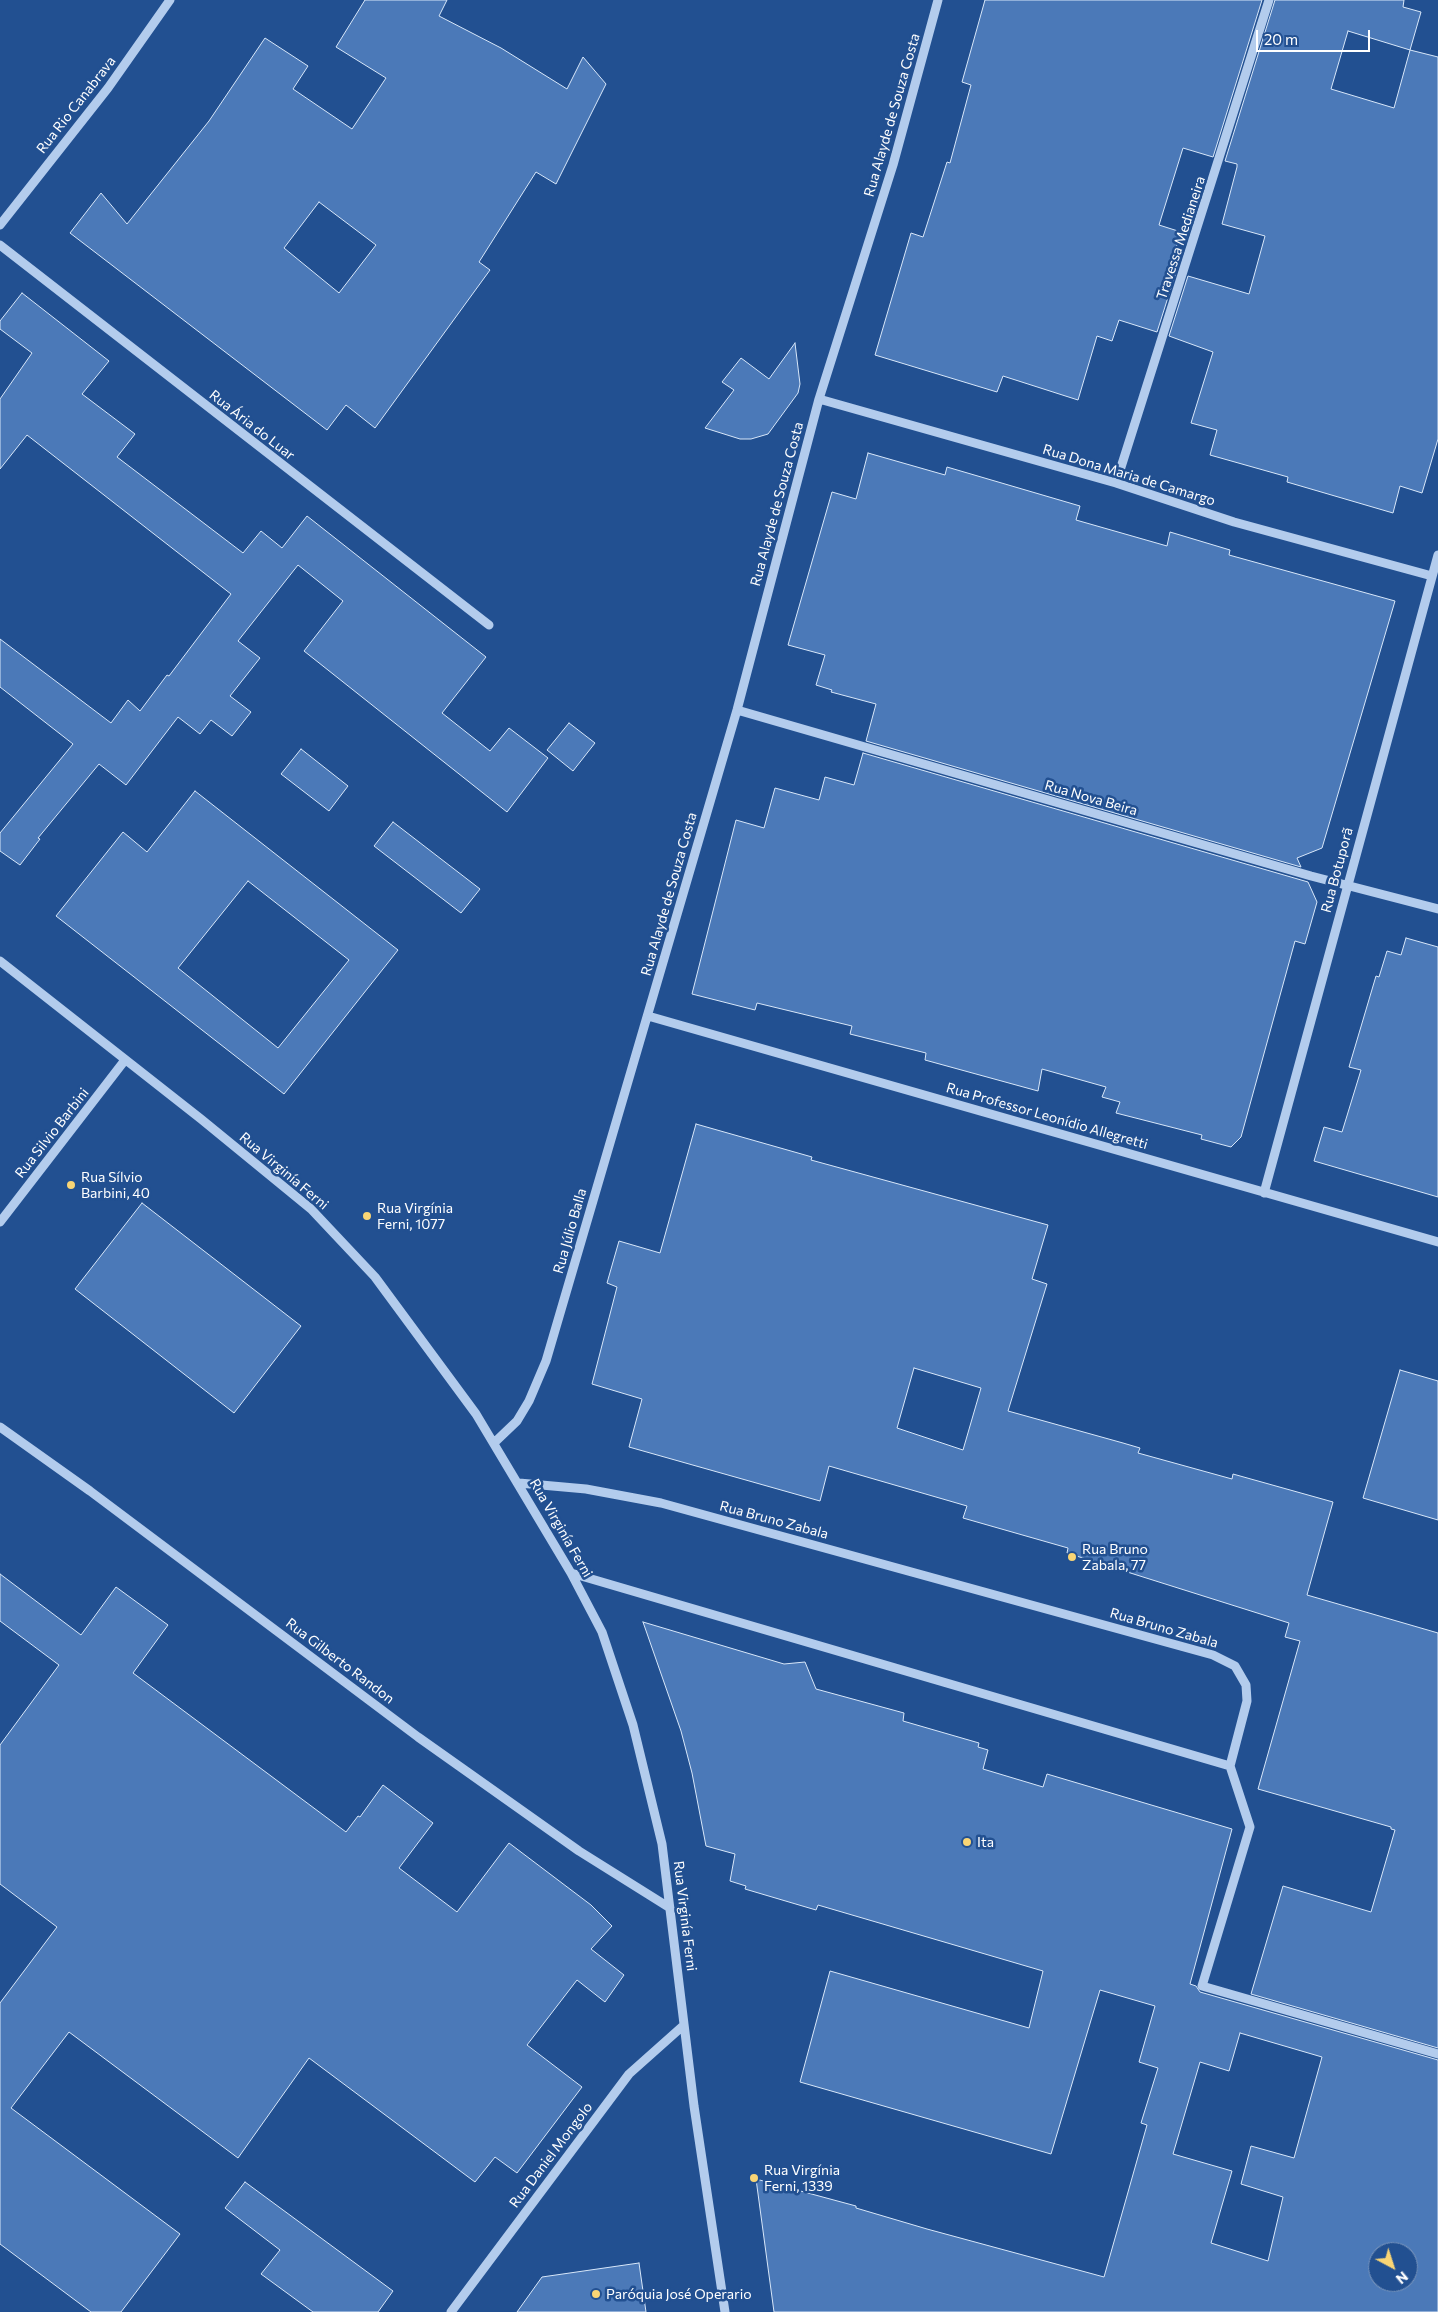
<!DOCTYPE html>
<meta charset="utf-8">
<style>
body{margin:0}
#map{position:relative;width:1438px;height:2312px;overflow:hidden;background:#225091;font-family:Commissioner,sans-serif}
canvas{display:block}
.north{position:absolute;left:1368px;top:2242px;width:50px;height:50px;box-sizing:border-box;background:#225091;border:1px solid #7a96bd;border-radius:50%;rotate:140deg;font-size:14px;font-weight:700;line-height:20px;text-align:center;color:#fff}
.north::after{content:'';display:block;margin:auto;width:18px;height:22px;background:#f9d575;clip-path:polygon(50% 0,100% 100%,50% 72%,0 100%)}
.scale{position:absolute;left:1256px;top:30px;width:114px;height:22px;box-sizing:border-box;border:2px solid #fff;border-top:0;padding-left:6px;font-size:15px;line-height:18px;white-space:nowrap;color:#fff;-webkit-text-stroke:4px #225091;paint-order:stroke}
</style>
<div id="map">
<canvas width="1438" height="2312"></canvas>
<div class="north">N</div>
<div class="scale">20 m</div>
</div>
<script>
const ctx = document.querySelector('canvas').getContext('2d');
ctx.lineJoin = 'round';
function fillPath(path, color) { ctx.fillStyle = color; ctx.fill(path, 'evenodd'); }
const toPath = rows => new Path2D(rows.map(r => 'M' + r).join(''));
function stroke(path, color, width, dash) { ctx.strokeStyle = color; ctx.lineWidth = width; ctx.lineCap = dash ? 'butt' : 'round'; ctx.setLineDash(dash || []); ctx.stroke(path); }
function drawText(font, color, halo, rows, align = 'center') {
  ctx.font = font + ' Commissioner,sans-serif'; ctx.lineWidth = 5; ctx.setLineDash([]); ctx.textBaseline = 'middle'; ctx.strokeStyle = halo; ctx.fillStyle = color; for (const [text, x, y, turn = 0] of rows) {
    ctx.save(); ctx.translate(x, y); ctx.rotate((+turn || 0) * Math.PI / 180); ctx.textAlign = isNaN(turn) ? turn : align; if (halo) ctx.strokeText(text, 0, 0); ctx.fillText(text, 0, 0); ctx.restore();
  }
}
const building = toPath([
 [365,0,447,0,439,16,501,48,567,89,583,57,606,84,556,184,536,172,479,262,490,270,375,428,346,405,327,430,70,233,101,193,127,224,209,121,265,38,308,66,293,89,352,129,386,78,336,47,365,0],
 [319,202,376,245,339,293,284,248,319,202],
 [985,0,1262,0,1213,157,1183,148,1159,225,1181,232,1169,270,1176,272,1157,332,1119,320,1112,341,1097,336,1078,400,1003,376,997,392,875,355,911,233,923,237,947,162,950,163,971,85,962,82,985,0],
 [1275,0,1404,0,1403,7,1421,12,1410,50,1438,57,1438,439,1422,493,1400,486,1393,513,1287,482,1288,477,1210,455,1217,430,1191,423,1213,352,1169,336,1188,276,1249,294,1265,236,1222,224,1237,167,1237,164,1225,161,1275,0],
 [1348,31,1410,50,1394,108,1331,89,1348,31],
 [22,293,109,361,82,394,135,434,117,457,243,553,261,531,282,548,307,516,486,657,442,713,490,751,509,728,548,758,507,812,304,651,343,601,298,565,238,641,260,658,230,696,251,712,232,736,211,720,200,734,178,717,126,785,99,764,38,838,40,839,20,865,0,851,0,833,73,744,0,687,0,639,111,723,128,700,140,711,167,675,169,676,231,594,27,435,0,469,0,399,32,353,0,329,0,321,22,293],
 [795,343,800,384,798,393,768,434,751,439,740,439,705,428,734,390,722,382,741,358,769,379,795,343],
 [868,453,945,475,947,467,1080,506,1076,520,1167,546,1170,532,1230,550,1229,555,1395,601,1322,848,1297,858,1301,867,866,741,876,704,831,692,832,690,816,685,825,655,788,645,832,492,856,499,868,453],
 [569,723,595,743,573,771,547,750,569,723],
 [301,749,348,786,329,811,281,774,301,749],
 [863,753,1308,882,1317,902,1305,944,1295,941,1241,1137,1231,1147,1201,1139,1202,1135,1116,1113,1120,1102,1102,1097,1106,1087,1042,1069,1038,1091,925,1060,926,1053,850,1034,852,1026,757,1003,755,1010,692,994,736,820,764,828,775,788,819,800,825,777,854,785,863,753],
 [195,791,398,950,284,1094,56,916,123,832,147,852,195,791],
 [248,881,349,960,278,1048,178,968,248,881],
 [393,822,480,889,461,913,374,846,393,822],
 [1406,938,1438,947,1438,1197,1314,1161,1324,1127,1342,1132,1361,1070,1349,1067,1376,976,1379,977,1387,951,1401,955,1406,938],
 [696,1124,812,1157,811,1160,1048,1225,1032,1279,1047,1284,1008,1411,1123,1443,1140,1448,1138,1453,1232,1479,1233,1474,1333,1502,1307,1595,1438,1633,1438,2048,1251,1994,1283,1886,1371,1912,1395,1830,1391,1829,1391,1827,1258,1789,1300,1641,1285,1637,1289,1623,1067,1553,1068,1548,963,1518,967,1506,829,1466,820,1501,629,1447,642,1399,592,1384,617,1287,607,1283,619,1241,660,1253,696,1124],
 [914,1368,981,1388,963,1450,897,1428,914,1368],
 [142,1203,301,1326,234,1413,75,1289,142,1203],
 [1400,1370,1438,1381,1438,1520,1363,1498,1400,1370],
 [0,1574,81,1635,116,1587,168,1625,133,1673,346,1832,358,1816,360,1817,383,1785,433,1823,399,1868,457,1912,509,1843,591,1905,612,1926,591,1949,624,1975,605,2002,577,1980,527,2045,582,2087,517,2173,495,2157,475,2182,309,2058,238,2158,69,2032,11,2108,180,2234,121,2312,91,2312,0,2244,0,2003,57,1927,0,1884,0,1745,59,1665,0,1621,0,1574],
 [643,1622,784,1664,805,1662,816,1689,904,1713,903,1721,979,1743,978,1747,988,1750,983,1769,1043,1787,1047,1774,1232,1829,1190,1984,1196,1986,1200,1992,1438,2060,1438,2312,774,2312,756,2179,856,2206,856,2208,927,2229,1104,2277,1147,2125,1141,2123,1158,2068,1139,2062,1155,2006,1100,1990,1051,2154,800,2082,830,1971,1029,2028,1043,1971,818,1905,816,1910,745,1889,746,1886,730,1881,735,1854,706,1846,692,1773,681,1731,643,1622],
 [1240,2033,1322,2057,1294,2158,1251,2146,1241,2184,1283,2197,1268,2261,1211,2243,1232,2171,1173,2154,1200,2062,1229,2071,1240,2033],
 [1378,2252,1408,2252,1408,2282,1378,2282,1378,2252],
 [245,2182,393,2291,378,2312,313,2312,261,2274,280,2250,225,2208,245,2182],
 [639,2263,646,2312,517,2312,542,2277,639,2263]
]);
const minor = toPath([
 [0,225,108,88,170,0],
 [0,245,489,625],
 [819,399,1116,483,1234,522,1432,576],
 [1116,483,1269,0],
 [737,710,1311,876,1438,909],
 [0,961,201,1119,311,1209,375,1277,476,1414,571,1573,602,1632,633,1725,662,1844,694,2106,725,2312],
 [648,1016,1438,1242],
 [1264,1193,1438,555],
 [0,1222,125,1060],
 [0,1427,90,1491,418,1737,579,1851,670,1908],
 [495,1442,517,1421,529,1401,546,1361,737,710,819,399,893,165,938,0],
 [519,1483,586,1489,661,1503,1213,1655,1235,1666,1246,1685,1247,1701,1230,1766,571,1573],
 [1230,1766,1250,1827,1202,1986,1438,2054],
 [451,2312,629,2074,684,2025]
]);
const markers = [
 [71,1185,5,"#f9d575"],
 [367,1216,5,"#f9d575"],
 [1072,1557,5,"#f9d575"],
 [967,1842,5,"#f9d575"],
 [754,2178,5,"#f9d575"],
 [596,2294,5,"#f9d575"]
];
const streetNames = [
 ["Rua Rio Canabrava",76,105,-52],
 ["Rua Alayde de Souza Costa",892,115,-74],
 ["Travessa Medianeira",1181,238,-72],
 ["Rua Ária do Luar",252,425,38],
 ["Rua Dona Maria de Camargo",1129,475,17],
 ["Rua Alayde de Souza Costa",777,504,-75],
 ["Rua Nova Beira",1091,798,16],
 ["Rua Botuporã",1337,870,-75],
 ["Rua Alayde de Souza Costa",669,894,-74],
 ["Rua Professor Leonídio Allegretti",1047,1116,16],
 ["Rua Silvio Barbini",52,1133,-52],
 ["Rua Virginía Ferni",284,1171,40],
 ["Rua Júlio Balla",570,1231,-74],
 ["Rua Bruno Zabala",774,1520,15],
 ["Rua Virginía Ferni",561,1528,60],
 ["Rua Bruno Zabala",1164,1628,16],
 ["Rua Gilberto Randon",340,1661,37],
 ["Rua Virginía Ferni",685,1916,83],
 ["Rua Daniel Mongolo",551,2155,-53]
];
const poiNames = [
 ["Rua Sílvio",81,1177],
 ["Barbini, 40",81,1193],
 ["Rua Virgínia",377,1208],
 ["Ferni, 1077",377,1224],
 ["Rua Bruno",1082,1549],
 ["Zabala, 77",1082,1565],
 ["Ita",977,1842],
 ["Rua Virgínia",764,2170],
 ["Ferni, 1339",764,2186],
 ["Paróquia José Operario",606,2294]
];
fillPath(building, '#4b79b8');
stroke(building, '#d8e7f9', 1);
stroke(minor, '#b3cced', 9);
for (const [x, y, r, color] of markers) { const dot = new Path2D(); dot.arc(x, y, r, 0, 2 * Math.PI); ctx.fillStyle = color; ctx.fill(dot); stroke(dot, '#225091', 2); }
drawText('14px', '#fff', '#225091', streetNames);
drawText('14px', '#fff', '#225091', poiNames, 'left');
</script>
